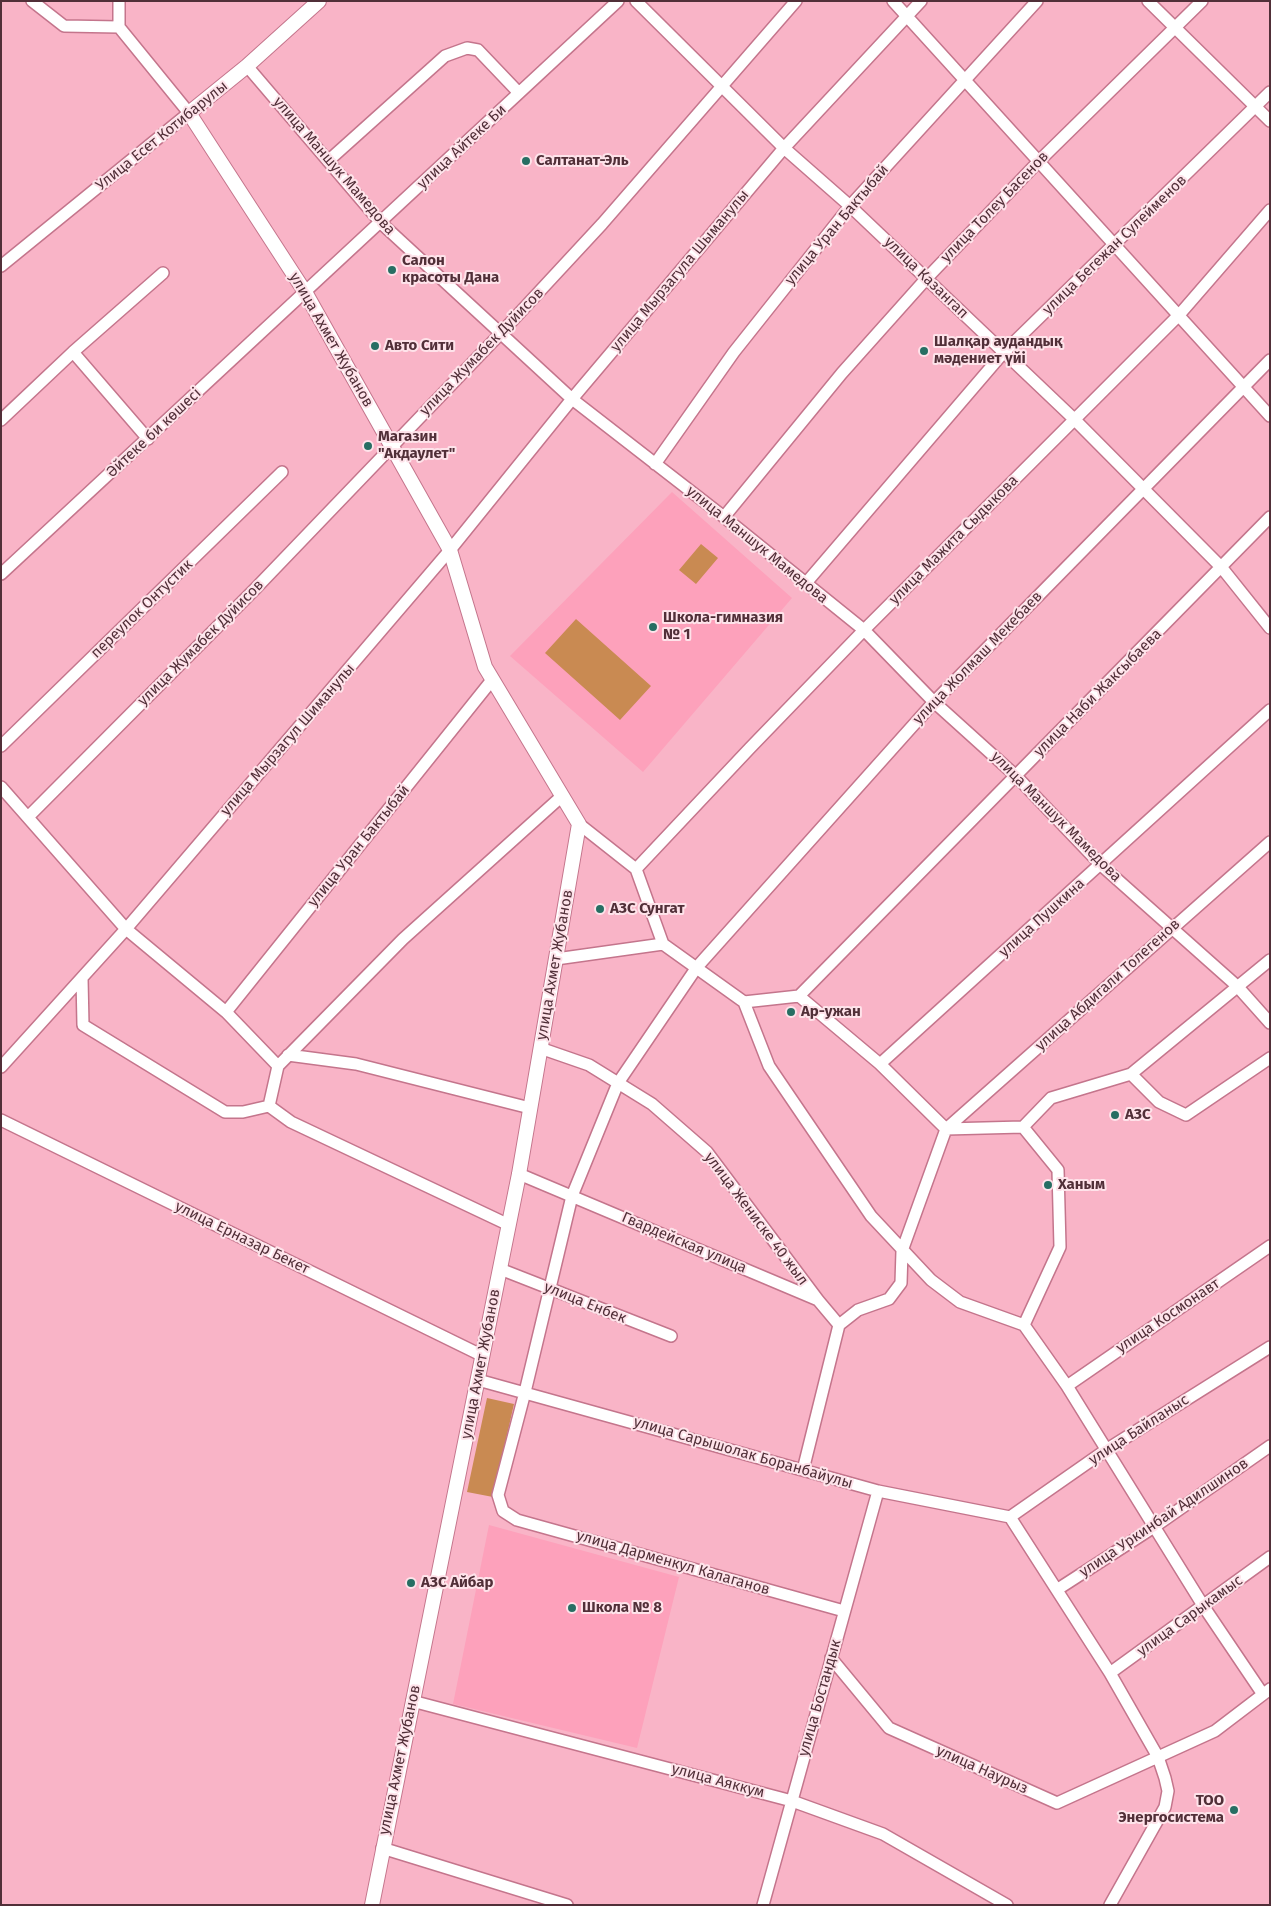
<!DOCTYPE html>
<meta charset="utf-8">
<style>
body{margin:0}
#map{position:relative;width:1271px;height:1906px;overflow:hidden;background:#f9b4c7;font-family:"Fira Sans",sans-serif}
canvas{display:block}
.frame{position:absolute;inset:0;border:2px solid #512f38;pointer-events:none}
</style>
<div id="map">
<canvas width="1271" height="1906"></canvas>
<div class="frame"></div>
</div>
<script>
const ctx = document.querySelector('canvas').getContext('2d');
ctx.lineJoin = 'round';
function fillPath(path, color) { ctx.fillStyle = color; ctx.fill(path, 'evenodd'); }
const toPath = rows => new Path2D(rows.map(r => 'M' + r).join(''));
function stroke(path, color, width, dash) { ctx.strokeStyle = color; ctx.lineWidth = width; ctx.lineCap = dash ? 'butt' : 'round'; ctx.setLineDash(dash || []); ctx.stroke(path); }
function drawText(font, color, halo, rows, align = 'center') {
  ctx.font = font + ' "Fira Sans",sans-serif'; ctx.lineWidth = 4; ctx.setLineDash([]); ctx.textBaseline = 'middle'; ctx.strokeStyle = halo; ctx.fillStyle = color; for (const [text, x, y, turn = 0] of rows) {
    ctx.save(); ctx.translate(x, y); ctx.rotate((+turn || 0) * Math.PI / 180); ctx.textAlign = isNaN(turn) ? turn : align; if (halo) ctx.strokeText(text, 0, 0); ctx.fillText(text, 0, 0); ctx.restore();
  }
}
const built = toPath([
 [672,492,792,598,643,772,510,656],
 [489,1525,679,1577,637,1748,453,1704]
]);
const green = toPath([
 [701,544,718,558,696,584,679,570],
 [576,619,651,686,620,720,545,653],
 [487,1398,514,1404,493,1497,467,1492]
]);
const minor = toPath([
 [119,1,119,27],
 [636,1,784,148,850,206,1074,419,1222,568,1270,628],
 [893,1,1270,416],
 [1148,1,1270,121],
 [247,66,381,223,572,399,724,517,864,630,934,702,1016,776,1101,865,1237,986,1270,1023],
 [328,161,445,56,467,48,478,50,519,93],
 [1,266,189,113,119,27,64,26,32,1],
 [73,352,163,273],
 [1,420,73,352,148,439],
 [655,464,734,352,850,206,1037,1],
 [724,517,842,373,926,279,1038,162,1202,1],
 [1,574,618,1],
 [806,583,1004,352,1270,92],
 [1,746,282,472],
 [1,787,126,929,226,1012,278,1066,403,939,562,796],
 [28,817,256,588,500,334,602,224,796,1],
 [579,824,636,869,663,944],
 [636,869,750,748,864,630,1179,315,1270,210],
 [556,959,663,944,744,1002,769,1066,871,1216,931,1280,960,1302,1024,1325,1067,1386,1204,1607,1262,1693],
 [82,978,83,1025,225,1112,243,1112,269,1106],
 [799,996,1270,517],
 [744,1002,799,996,880,1064,946,1129,1023,1127,1051,1098,1131,1074,1159,1102,1186,1115,1270,1058],
 [226,1012,492,680],
 [540,1048,589,1065,652,1104,707,1152,818,1300],
 [288,1055,356,1064,530,1108],
 [880,1064,1270,710],
 [278,1066,269,1106,291,1122,509,1225],
 [1,1067,126,929,450,550,572,399,784,148,921,1],
 [1131,1074,1270,960],
 [1,1120,483,1356],
 [1023,1127,1058,1170,1060,1247,1024,1325],
 [519,1174,818,1300,839,1325],
 [500,1269,671,1336],
 [478,1380,878,1491,1010,1517],
 [1067,1386,1270,1246],
 [803,1470,839,1325,858,1310,889,1299,901,1283,902,1251,946,1129,1270,842],
 [1010,1517,1110,1673,1158,1757,1165,1778,1168,1791,1165,1807,1110,1905],
 [1010,1517,1106,1450,1270,1347],
 [1058,1589,1154,1527,1270,1446],
 [844,1611,517,1520,503,1511,498,1495,525,1392,572,1196,618,1083,697,967,934,702,1270,360],
 [831,1658,889,1728,1057,1803,1215,1731,1270,1689],
 [1110,1673,1270,1557],
 [412,1701,792,1801,883,1834,1007,1905],
 [382,1848,567,1905],
 [763,1905,878,1491]
]);
const major = toPath([
 [319,1,247,66,189,113,305,292,450,550,485,667,579,824,519,1174,372,1905]
]);
const markers = [
 [526,161,5,"#276e63"],
 [392,270,5,"#276e63"],
 [375,346,5,"#276e63"],
 [924,351,5,"#276e63"],
 [368,446,5,"#276e63"],
 [653,627,5,"#276e63"],
 [600,909,5,"#276e63"],
 [791,1012,5,"#276e63"],
 [1115,1115,5,"#276e63"],
 [1048,1185,5,"#276e63"],
 [411,1583,5,"#276e63"],
 [572,1608,5,"#276e63"],
 [1234,1810,5,"#276e63"]
];
const streetNames = [
 ["Улица Есет Котибарулы",162,136,-39],
 ["улица Айтеке Би",462,147,-43],
 ["улица Маншук Мамедова",334,166,49],
 ["улица Толеу Басенов",995,207,-46],
 ["улица Уран Бактыбай",837,225,-50],
 ["улица Бегежан Сулейменов",1115,245,-44],
 ["улица Мырзагула Шыманулы",680,271,-50],
 ["улица Казангап",926,278,44],
 ["улица Ахмет Жубанов",331,340,60],
 ["улица Жумабек Дуйисов",482,352,-46],
 ["Әйтеке би көшесі",154,433,-43],
 ["улица Мажита Сыдыкова",954,540,-45],
 ["улица Маншук Мамедова",757,545,39],
 ["переулок Онтустик",142,609,-44],
 ["улица Жумабек Дуйисов",201,643,-45],
 ["улица Жолмаш Мекебаев",978,658,-46],
 ["улица Наби Жаксыбаева",1098,693,-45],
 ["улица Мырзагул Шиманулы",288,740,-49],
 ["улица Маншук Мамедова",1056,817,45],
 ["улица Уран Бактыбай",359,846,-51],
 ["улица Пушкина",1042,918,-42],
 ["улица Ахмет Жубанов",555,965,-80],
 ["улица Абдигали Толегенов",1108,985,-42],
 ["улица Жениске 40 жыл",756,1219,53],
 ["улица Ерназар Бекет",242,1238,26],
 ["Гвардейская улица",684,1243,23],
 ["улица Енбек",585,1303,22],
 ["улица Космонавт",1168,1316,-34],
 ["улица Ахмет Жубанов",481,1364,-79],
 ["улица Байланыс",1139,1430,-33],
 ["улица Сарышолак Боранбайулы",743,1453,16],
 ["улица Уркинбай Адилшинов",1164,1518,-34],
 ["улица Дарменкул Калаганов",673,1563,16],
 ["улица Сарыкамыс",1190,1616,-36],
 ["улица Бостандык",820,1698,-74],
 ["улица Ахмет Жубанов",400,1760,-78],
 ["улица Наурыз",982,1770,24],
 ["улица Аяккум",718,1781,15]
];
const poiNames = [
 ["Салтанат-Эль",536,161],
 ["Салон",402,261],
 ["красоты Дана",402,278],
 ["Шалқар аудандық",934,342],
 ["мәдениет үйі",934,359],
 ["Авто Сити",385,346],
 ["Магазин",378,437],
 ["\"Акдаулет\"",378,454],
 ["Школа-гимназия",663,618],
 ["№ 1",663,635],
 ["АЗС Сунгат",610,909],
 ["Ар-ужан",801,1012],
 ["АЗС",1125,1115],
 ["Ханым",1058,1185],
 ["АЗС Айбар",421,1583],
 ["Школа № 8",582,1608],
 ["ТОО",1224,1801,"right"],
 ["Энергосистема",1224,1818,"right"]
];
fillPath(built, '#fda1bb');
fillPath(green, '#c98a52');
stroke(minor, '#c4758c', 14);
stroke(major, '#c4758c', 16);
stroke(minor, '#fff', 11);
stroke(major, '#fff', 14);
for (const [x, y, r, color] of markers) { const dot = new Path2D(); dot.arc(x, y, r, 0, 2 * Math.PI); ctx.fillStyle = color; ctx.fill(dot); stroke(dot, '#fee3ea', 2); }
drawText('15px', '#512f38', '#fee3ea', streetNames);
drawText('bold 15px', '#512f38', '#fee3ea', poiNames, 'left');
</script>
